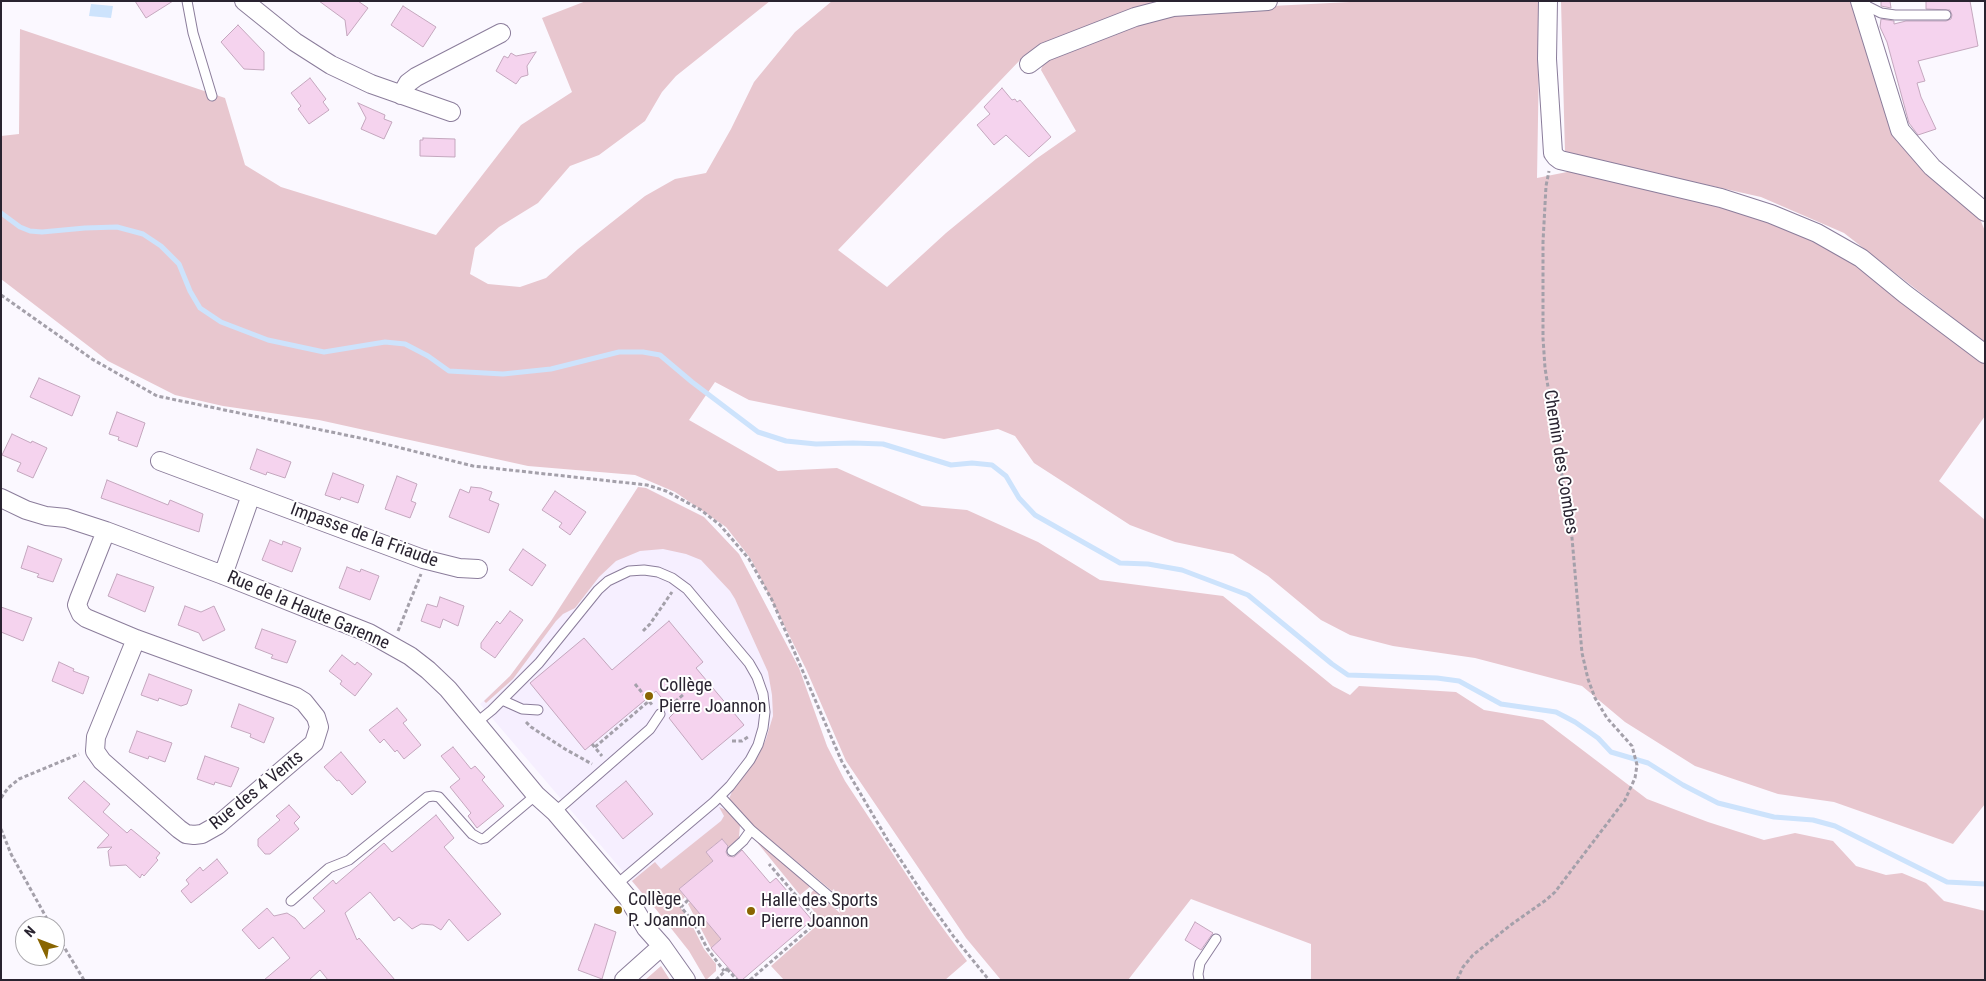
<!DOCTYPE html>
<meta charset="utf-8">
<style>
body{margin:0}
#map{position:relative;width:1986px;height:981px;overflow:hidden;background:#fbf8ff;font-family:"Roboto Condensed",sans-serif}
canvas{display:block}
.frame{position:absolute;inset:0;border:2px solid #292330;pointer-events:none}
.north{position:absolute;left:15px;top:916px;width:50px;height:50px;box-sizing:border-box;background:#fff;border:1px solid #a9a7ac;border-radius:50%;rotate:313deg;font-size:14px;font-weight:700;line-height:20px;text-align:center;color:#292330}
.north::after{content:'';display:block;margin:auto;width:18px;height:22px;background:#896501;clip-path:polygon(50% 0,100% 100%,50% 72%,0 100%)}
</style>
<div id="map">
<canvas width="1986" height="981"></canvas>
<div class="frame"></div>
<div class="north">N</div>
</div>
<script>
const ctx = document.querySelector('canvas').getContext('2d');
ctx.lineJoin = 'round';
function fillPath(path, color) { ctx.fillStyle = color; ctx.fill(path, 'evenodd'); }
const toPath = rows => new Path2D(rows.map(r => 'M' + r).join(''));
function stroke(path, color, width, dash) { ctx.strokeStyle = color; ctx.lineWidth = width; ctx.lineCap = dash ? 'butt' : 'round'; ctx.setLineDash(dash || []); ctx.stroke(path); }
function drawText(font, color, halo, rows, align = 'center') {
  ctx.font = font + ' "Roboto Condensed",sans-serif'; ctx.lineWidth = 4; ctx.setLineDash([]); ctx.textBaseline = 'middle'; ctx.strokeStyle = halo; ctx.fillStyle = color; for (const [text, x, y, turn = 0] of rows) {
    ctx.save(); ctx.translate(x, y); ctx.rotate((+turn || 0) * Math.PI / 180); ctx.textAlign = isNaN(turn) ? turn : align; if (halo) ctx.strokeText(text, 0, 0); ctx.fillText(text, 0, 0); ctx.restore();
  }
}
const built = toPath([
 [638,487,646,488,704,517,739,554,799,668,827,746,741,819,644,896,480,704,510,676,551,621]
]);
const green = toPath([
 [586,1,770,1,676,76,662,92,645,121,599,155,570,166,538,203,499,227,475,248,470,274,488,284,520,287,546,278,578,249,645,196,675,179,706,173,731,129,754,82,795,32,832,1,1169,1,1114,20,1021,59,838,250,887,287,946,233,1036,159,1076,131,1041,70,1045,58,1174,11,1350,2,1540,2,1537,178,1572,171,1641,184,1752,215,1815,240,1860,266,1985,360,1985,416,1939,481,1985,520,1985,804,1953,844,1834,802,1778,794,1695,766,1625,722,1582,686,1475,658,1393,646,1350,635,1321,620,1268,576,1233,554,1175,542,1130,525,1034,463,1015,436,998,429,944,439,749,400,715,382,689,420,778,471,837,468,922,506,967,510,1038,542,1100,580,1223,596,1333,686,1350,695,1359,686,1456,692,1484,710,1543,720,1647,799,1708,822,1764,840,1795,833,1833,841,1856,866,1886,875,1902,873,1926,883,1944,901,1985,911,1985,980,1311,980,1311,944,1191,899,1128,980,1001,980,966,938,846,761,806,669,751,559,726,527,675,492,635,475,528,466,319,420,223,406,175,395,108,361,1,279,1,136,19,134,20,29,225,98,245,165,281,187,436,235,521,125,572,92,542,18],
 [1561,1,1853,1,1894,129,1977,212,1985,231,1985,343,1844,233,1761,197,1565,153],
 [638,487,646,488,704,517,739,554,799,668,827,746,845,781,931,912,967,961,945,980,784,980,771,966,822,921,804,899,814,890,840,913,834,889,832,891,743,817,729,799,733,789,758,756,766,739,773,716,772,695,768,672,735,599,730,591,701,560,686,554,663,549,640,551,616,561,599,577,575,608,563,614,556,621,513,679,486,703,484,701,510,676,551,621],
 [719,807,726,810,740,825,739,838,729,847,722,839,706,852,713,861,679,889,685,897,678,904,691,923,704,949,716,964,716,971,706,980,689,951,651,903,653,901,651,898,648,900,632,881,655,862,661,869,721,821,724,816],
 [756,841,811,886,800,895],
 [690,902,721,939,711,948,688,904],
 [661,966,670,980,645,980]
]);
const water = toPath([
 [91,4,113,6,111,18,89,16]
]);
const stream = toPath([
 [1,213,20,227,30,231,42,232,85,228,117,227,143,234,161,246,179,264,190,291,200,308,221,322,268,340,324,352,385,342,405,344,428,356,449,371,503,374,551,369,619,352,643,352,660,355,692,382,758,432,786,441,816,444,853,443,883,444,951,465,972,463,992,465,1006,476,1019,498,1035,515,1120,563,1148,564,1182,570,1248,595,1332,664,1348,675,1437,678,1459,681,1501,704,1556,712,1575,722,1598,738,1611,752,1648,763,1683,785,1718,803,1774,817,1813,820,1835,826,1947,882,1985,884]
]);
const building = toPath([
 [135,1,173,1,146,18,135,1],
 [319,1,358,1,368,8,347,36,345,20,319,1],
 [1881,1,1890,1,1891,8,1881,6,1881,1],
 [1926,1,1970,1,1978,46,1918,61,1925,81,1917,83,1921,97,1936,129,1918,135,1909,123,1887,42,1880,27,1881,19,1894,21,1894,24,1906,21,1946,21,1951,19,1952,15,1950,10,1926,9,1926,1],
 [403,6,436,27,423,47,391,25,403,6],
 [238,25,264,52,264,70,244,69,221,42,238,25],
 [536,52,527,66,528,75,521,77,516,84,496,71,504,56,508,58,511,53,516,56,536,52],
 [310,78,326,99,323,102,329,110,309,124,298,109,301,106,291,93,310,78],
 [1002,88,1012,100,1015,99,1017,102,1020,100,1051,137,1029,157,1006,135,994,145,977,125,990,114,984,107,1002,88],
 [358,103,385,115,384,119,392,122,384,139,361,129,366,118,358,103],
 [423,138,455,139,455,157,420,156,420,140,423,140,423,138],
 [39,378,80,396,72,416,30,397,39,378],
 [117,412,145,423,137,447,118,440,119,437,109,434,117,412],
 [12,434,31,443,32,441,47,448,33,478,17,471,21,463,2,455,12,434],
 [257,449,291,462,285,478,267,472,266,475,250,469,257,449],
 [333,473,364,485,358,503,341,497,340,500,325,495,333,473],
 [397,476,417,484,411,501,416,503,410,518,385,509,397,476],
 [107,480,168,505,170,500,203,514,199,532,101,498,107,480],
 [471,487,481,488,492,492,489,500,499,504,489,533,449,517,460,489,469,493,471,487],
 [555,491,586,512,570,535,559,527,562,523,542,510,555,491],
 [270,540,282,545,283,541,301,548,292,572,262,560,270,540],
 [28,546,62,559,53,582,37,577,39,574,21,568,28,546],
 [523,549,546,565,532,586,509,570,523,549],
 [347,567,360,572,361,569,379,576,370,600,339,588,347,567],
 [117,574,154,587,145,612,108,596,117,574],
 [440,597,464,606,458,626,443,619,440,628,421,621,427,604,437,607,440,597],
 [185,606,201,612,214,606,225,630,203,641,199,633,178,625,185,606],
 [1,607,32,618,23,641,1,632,1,607],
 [510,611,523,620,495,658,481,648,481,643,497,621,500,624,510,611],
 [669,621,703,662,696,668,744,725,702,760,669,718,674,713,656,691,585,750,530,683,584,638,612,670,669,621],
 [262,629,296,641,287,663,271,658,273,655,255,648,262,629],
 [342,655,355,665,357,662,372,674,355,696,340,684,342,681,329,671,342,655],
 [59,662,74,669,73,671,89,677,83,694,52,681,59,662],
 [149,674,192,690,187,704,181,706,159,698,158,701,141,695,149,674],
 [239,704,274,718,264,743,250,737,251,734,231,727,239,704],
 [397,708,407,720,403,723,421,745,404,759,397,750,395,752,384,739,380,743,369,730,397,708],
 [137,731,172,743,165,762,149,756,148,759,129,752,137,731],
 [453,747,471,769,475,766,485,777,482,780,504,806,477,828,468,816,471,813,450,787,460,779,441,756,453,747],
 [341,752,366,782,352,795,339,780,337,781,324,767,341,752],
 [205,756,239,768,231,787,215,782,214,785,197,779,205,756],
 [84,781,110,804,103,812,127,833,131,829,160,853,156,858,158,860,144,876,142,874,140,878,126,865,110,866,108,851,112,847,97,848,109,835,68,798,84,781],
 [626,781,653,814,623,839,596,806,626,781],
 [289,805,300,817,294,823,299,829,270,854,265,854,258,846,258,839,280,820,276,816,289,805],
 [436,815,454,838,444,847,501,914,468,941,449,919,441,930,433,925,421,924,412,929,399,917,394,921,370,892,345,913,357,940,359,938,395,980,328,980,320,970,309,980,264,980,290,958,273,937,259,949,242,930,267,908,274,916,287,913,295,918,304,929,325,911,313,898,333,880,336,884,384,843,392,852,436,815],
 [722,839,728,846,726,852,728,856,734,857,742,850,770,883,776,878,812,920,742,980,739,980,711,948,721,939,679,889,713,861,706,852,722,839],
 [217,859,228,873,191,903,181,891,189,884,186,880,200,867,203,871,217,859],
 [1195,922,1213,933,1201,950,1185,940,1195,922],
 [595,924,616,932,602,979,578,970,595,924]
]);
const path = toPath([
 [1,295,92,359,157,396,365,439,473,466,647,485,666,491,701,510,720,525,749,559,772,600,842,762,887,839,921,891,954,937,989,980],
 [398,631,421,574],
 [643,631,650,624,672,592],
 [635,684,649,701],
 [670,706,684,694],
 [526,722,531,727,565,749,592,764],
 [732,741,742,741,748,737],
 [592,744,602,756],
 [595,747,649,701,653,706],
 [1,798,8,788,19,779,79,754],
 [1,829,11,854,51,926],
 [688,900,681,907,694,923,707,948,724,971],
 [55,932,84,980],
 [727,969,737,980],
 [716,980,728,968],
 [750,980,818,921,769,864],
 [1457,980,1463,967,1473,955,1512,924,1546,900,1555,892,1625,800,1635,778,1637,765,1632,746,1607,718,1595,698,1588,679,1582,653,1572,538,1545,368,1543,338,1543,242,1546,186,1549,171]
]);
const service = toPath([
 [187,1,193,33,212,96],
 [1861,5,1865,5,1881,13,1895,15,1946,15],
 [502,700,522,709,538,710],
 [476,723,492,710,539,663,598,590,608,581,629,571,644,570,658,572,672,578,687,589,749,663,757,677,763,694,765,712,763,728,758,745,750,760,730,786,714,802,616,885],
 [720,796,751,830,837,903],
 [555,812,650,729,660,714],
 [732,851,743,841,751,830],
 [291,901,329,868,349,860,427,797,433,796,439,797,472,834,481,839,485,838,536,795],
 [1199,980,1198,974,1200,963,1216,939]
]);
const minor = toPath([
 [244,1,295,42,331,65,371,84,451,112],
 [1548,1,1547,59,1553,153,1556,157,1560,160,1721,198,1771,214,1817,233,1861,258,1905,294,1985,354],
 [1860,1,1900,130,1932,167,1985,212],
 [1029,64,1045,52,1135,17,1173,7,1268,1],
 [401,95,408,83,416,77,501,33],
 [160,461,423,559,459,568,478,569],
 [1,498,26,510,46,516,66,518,106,531,223,575,369,633,410,656,428,670,448,689,536,795,555,812,628,898,646,928,662,946,686,980],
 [106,531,79,599,77,605,81,614,86,618,136,639,296,697,304,702,316,717,319,727,314,743,218,825,202,834,194,835,186,834,179,829,102,761,95,751,96,737,136,639],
 [223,575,251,495],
 [624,980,662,946]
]);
const markers = [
 [649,696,5,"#896501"],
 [618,910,5,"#896501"],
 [751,911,5,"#896501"]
];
const streetNames = [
 ["Chemin des Combes",1560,462,81],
 ["Impasse de la Friaude",364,536,20],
 ["Rue de la Haute Garenne",308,611,23],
 ["Rue des 4 Vents",257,791,-39]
];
const poiNames = [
 ["Collège",659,686],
 ["Pierre Joannon",659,707],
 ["Collège",628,900],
 ["P. Joannon",628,921],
 ["Halle des Sports",761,901],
 ["Pierre Joannon",761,922]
];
fillPath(built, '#f6efff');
fillPath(green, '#e8c7cf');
fillPath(water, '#cde3fc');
stroke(stream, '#cde3fc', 5);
fillPath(building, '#f5d3ee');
stroke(building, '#c4a7be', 1);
stroke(service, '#8b7d9b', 11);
stroke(minor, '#8b7d9b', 20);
stroke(path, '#a4a0aa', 3, [4, 2.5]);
stroke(service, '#fff', 9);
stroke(minor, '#fff', 18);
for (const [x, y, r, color] of markers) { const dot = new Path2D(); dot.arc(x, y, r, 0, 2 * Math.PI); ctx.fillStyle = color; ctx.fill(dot); stroke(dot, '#fff', 2); }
drawText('18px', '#292330', '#fff', streetNames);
drawText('18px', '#292330', '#fff', poiNames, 'left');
</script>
